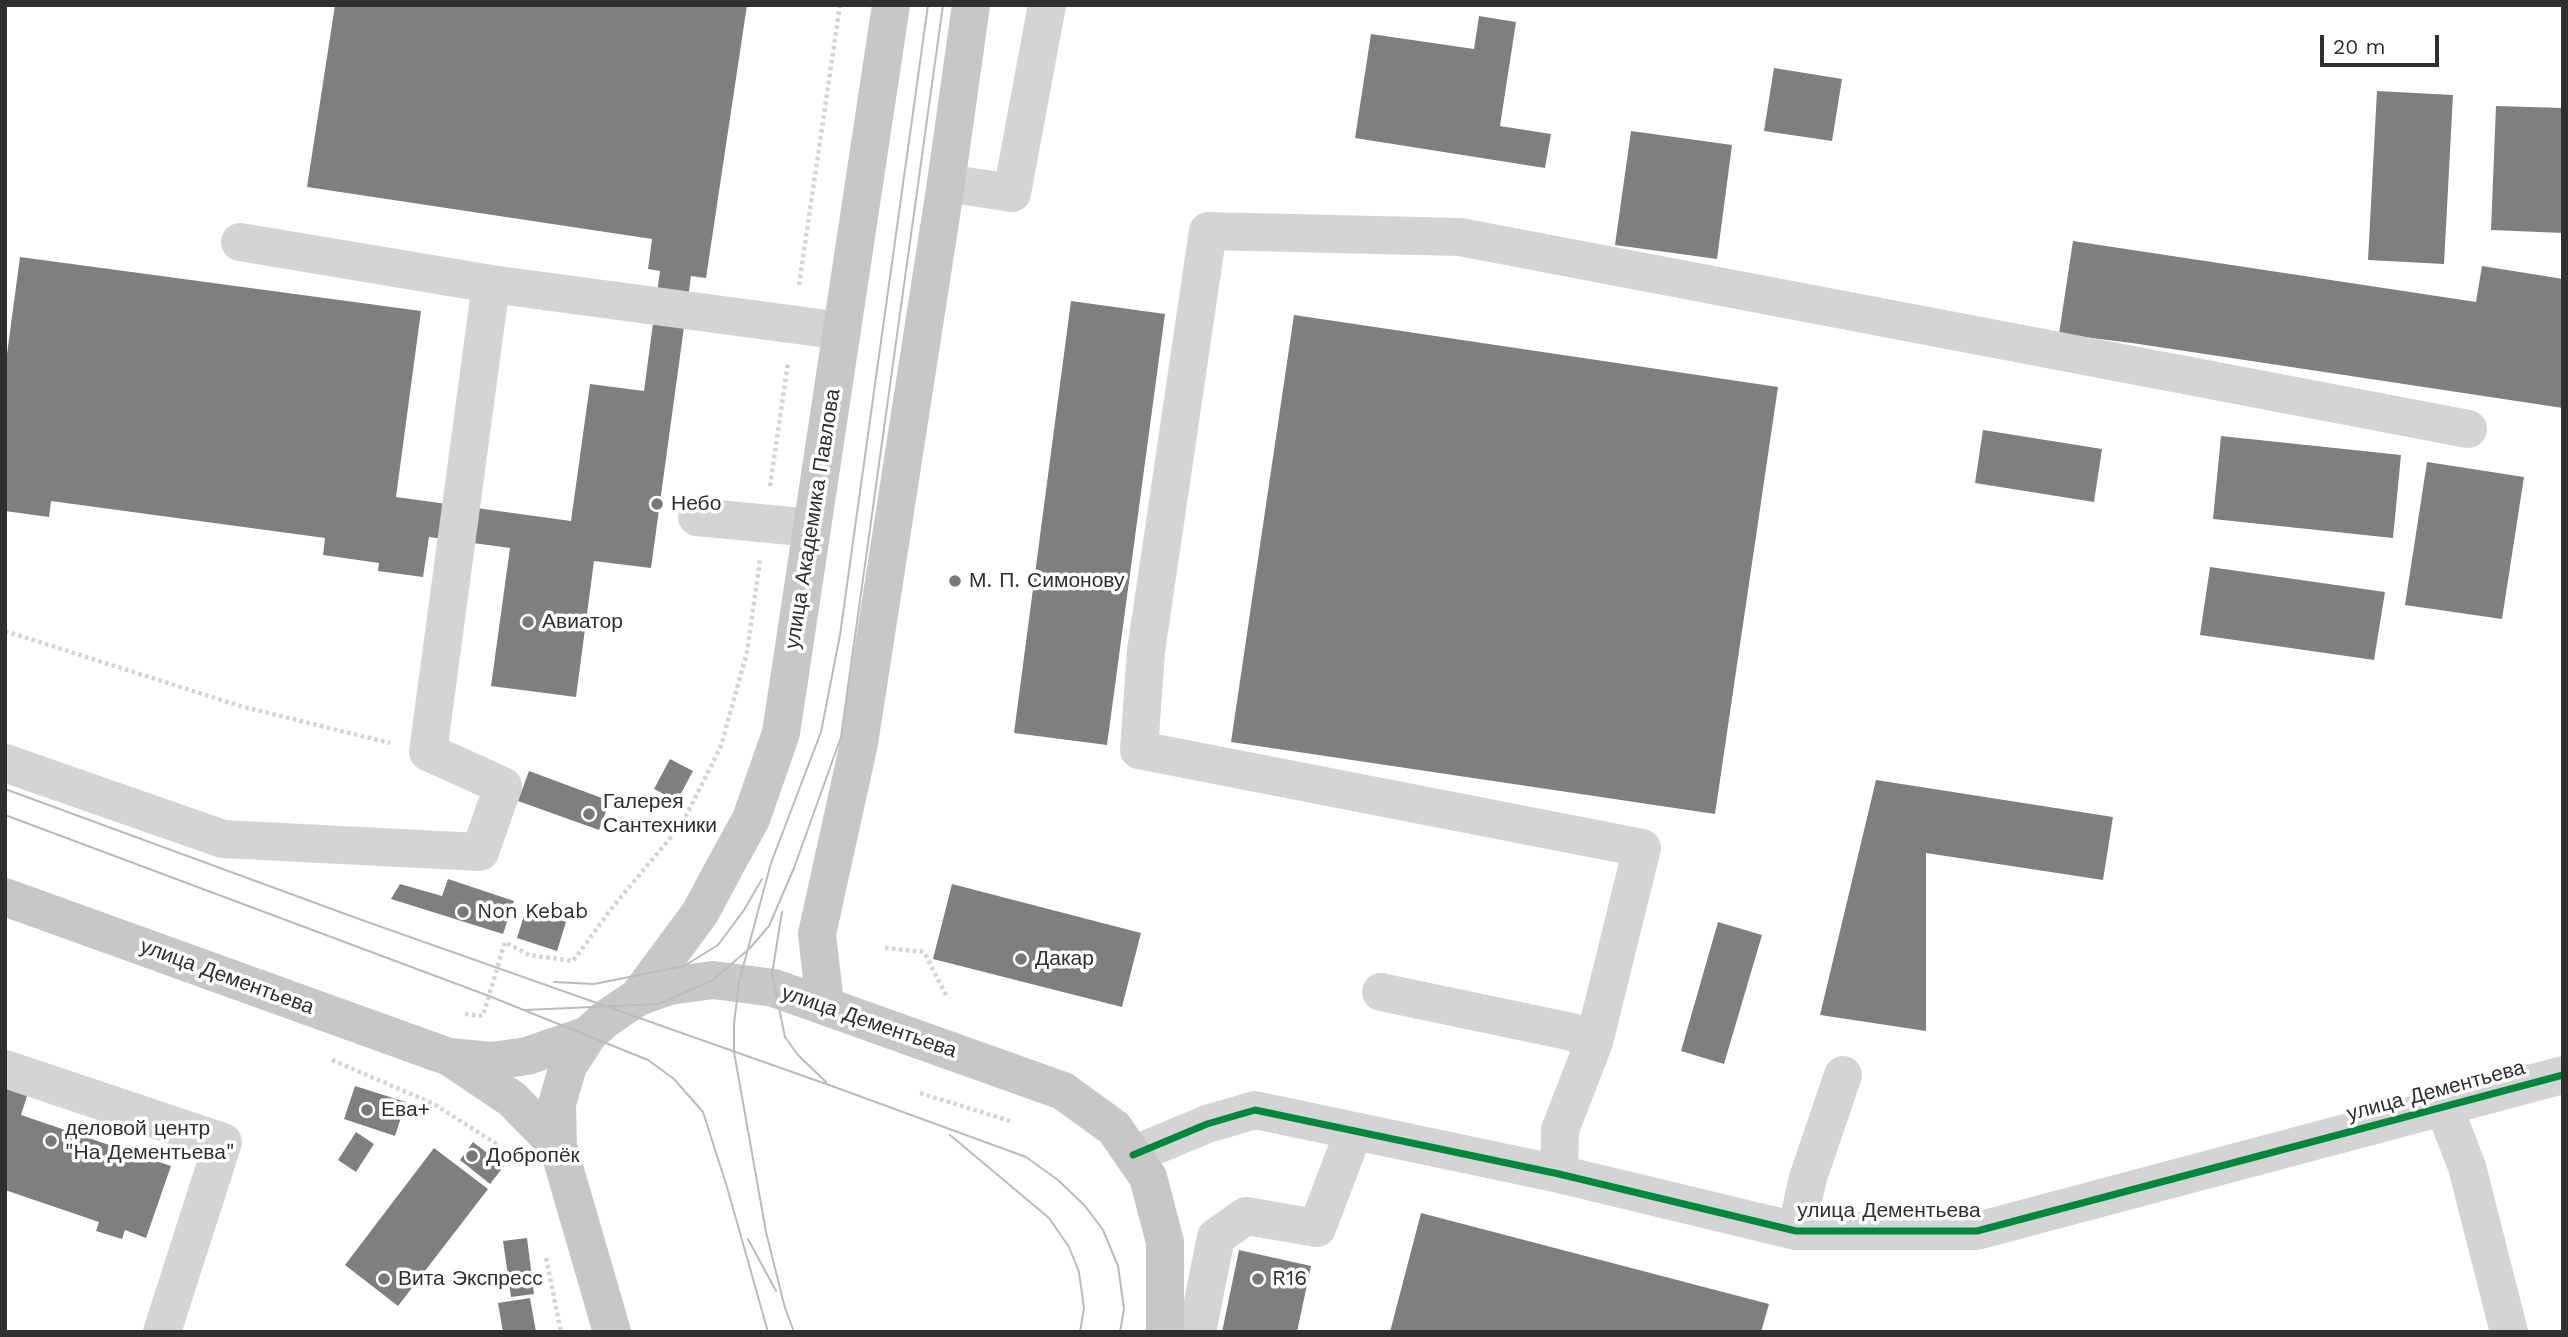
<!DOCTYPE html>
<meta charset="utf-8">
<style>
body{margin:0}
#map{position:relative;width:2568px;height:1337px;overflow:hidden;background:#fff;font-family:"Work Sans",sans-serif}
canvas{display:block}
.frame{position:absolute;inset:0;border:7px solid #2f2f2f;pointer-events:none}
.scale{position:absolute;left:2320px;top:35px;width:119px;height:32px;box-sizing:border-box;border:4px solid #2f2f2f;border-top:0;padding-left:9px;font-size:21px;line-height:24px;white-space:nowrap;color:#2f2f2f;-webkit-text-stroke:5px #fff;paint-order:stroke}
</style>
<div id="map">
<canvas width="2568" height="1337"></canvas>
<div class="frame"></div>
<div class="scale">20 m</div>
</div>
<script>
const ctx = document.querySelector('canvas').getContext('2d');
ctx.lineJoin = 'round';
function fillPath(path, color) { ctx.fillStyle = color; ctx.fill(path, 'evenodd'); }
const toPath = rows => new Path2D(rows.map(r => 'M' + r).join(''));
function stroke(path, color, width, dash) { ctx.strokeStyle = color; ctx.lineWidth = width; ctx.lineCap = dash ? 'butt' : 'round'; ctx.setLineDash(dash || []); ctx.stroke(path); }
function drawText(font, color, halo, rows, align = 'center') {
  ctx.font = font + ' "Work Sans",sans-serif'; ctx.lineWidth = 7; ctx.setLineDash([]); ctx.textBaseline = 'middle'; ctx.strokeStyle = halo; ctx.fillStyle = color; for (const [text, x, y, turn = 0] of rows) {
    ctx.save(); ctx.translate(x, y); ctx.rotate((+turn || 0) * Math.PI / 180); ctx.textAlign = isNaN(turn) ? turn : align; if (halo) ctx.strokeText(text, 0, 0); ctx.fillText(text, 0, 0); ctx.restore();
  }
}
const building = toPath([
 [335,5,747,5,706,278,691,276,651,568,594,561,576,697,491,686,510,548,429,537,423,577,378,571,379,563,323,555,325,538,51,501,49,517,5,511,5,369,20,257,421,311,396,497,571,521,590,384,644,391,660,271,648,269,652,239,307,187],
 [1479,16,1516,22,1500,126,1551,134,1545,168,1355,138,1371,34,1474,49],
 [1774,68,1842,79,1832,141,1764,131],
 [2377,91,2453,95,2444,264,2368,260],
 [2496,106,2563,108,2563,233,2491,230],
 [1631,131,1732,145,1717,259,1615,245],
 [2073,241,2476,302,2482,266,2563,279,2563,408,2132,343,2059,334],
 [1071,301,1165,314,1107,745,1014,733],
 [1294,315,1778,387,1715,814,1231,742],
 [1983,430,2102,449,2094,502,1975,483],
 [2221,436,2401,455,2393,538,2213,519],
 [2427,462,2524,477,2502,619,2405,605],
 [2210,567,2385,592,2374,660,2200,635],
 [670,759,693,771,677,801,654,789],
 [529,771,610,801,599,830,518,801],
 [1876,780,2113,817,2103,880,1926,853,1926,1031,1820,1015],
 [448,879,514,901,503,934,391,899,400,884,442,896],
 [952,884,1141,933,1122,1007,933,959],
 [526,909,566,922,557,951,517,938],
 [1718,922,1762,935,1724,1064,1681,1051],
 [5,1082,29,1090,21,1115,171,1166,146,1238,125,1230,122,1239,96,1231,99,1222,5,1190],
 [355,1086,406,1102,395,1136,344,1119],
 [356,1132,374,1144,356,1172,338,1160],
 [473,1142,504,1166,490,1184,460,1160],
 [434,1148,488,1189,398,1306,345,1265],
 [1421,1213,1769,1304,1761,1332,1390,1332],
 [527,1238,534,1294,511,1297,503,1241],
 [1239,1250,1311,1266,1297,1332,1222,1332],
 [530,1298,536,1332,503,1332,498,1303]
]);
const path = toPath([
 [799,285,840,5],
 [770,486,788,363],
 [5,631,240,706,390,743],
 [885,948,924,952,947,997],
 [465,1014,483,1016,505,942,529,955,573,961,615,904,682,824,721,746,747,652,760,560],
 [332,1060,434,1104,498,1145],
 [920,1093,1010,1121],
 [546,1258,561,1332]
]);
const minor = toPath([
 [946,183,1012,193,1047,5],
 [240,242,491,284],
 [697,517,812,528],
 [5,763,223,839,480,852,503,786,428,752,491,284,842,331],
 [1381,992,1572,1032,1594,1042],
 [5,1069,223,1142,162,1332],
 [2444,1107,2467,1167,2509,1332],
 [1133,1155,1207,1124,1255,1110,1559,1174,1796,1231,1977,1231,2563,1075],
 [1559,1174,1560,1130,1594,1042,1642,848,1139,750,1146,651,1208,231,1460,237,2468,429],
 [1796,1231,1808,1178,1843,1075],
 [1197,1332,1216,1237,1246,1216,1317,1228,1354,1131]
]);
const major = toPath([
 [5,897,449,1057,491,1061,527,1056,588,1035],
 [638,997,700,913,729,859,751,819,781,733,891,5],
 [825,1004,817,934,859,743,946,183,971,5],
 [451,1058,512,1099,558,1146],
 [612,1332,558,1146,557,1104,568,1066,588,1035,604,1020,638,997,669,986,713,980,774,988,1063,1091,1114,1128,1148,1177,1165,1242,1165,1332]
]);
const tram = toPath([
 [5,789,359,919,829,1085,1026,1157,1058,1180,1085,1206,1103,1230,1118,1266,1124,1309,1120,1332],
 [5,815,489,996,648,1060,674,1079,703,1112,727,1187,768,1332],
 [782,912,772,974,785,1037,798,1055,826,1082],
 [554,982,594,984,684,966,718,945,744,910,762,879],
 [525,1010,659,1004,713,980,750,948,769,926,794,868,841,737,943,5],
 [950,1135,1049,1218,1069,1247,1079,1272,1084,1308,1080,1332],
 [748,1239,776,1291],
 [794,1332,785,1308,766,1232,734,1052,734,1024,739,982,771,863,821,732,840,635,928,5]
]);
const cycleway = toPath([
 [1133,1155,1207,1124,1255,1110,1559,1174,1796,1231,1977,1231,2563,1075]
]);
const markers = [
 [657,504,7,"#787878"],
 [955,581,7,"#787878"],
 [528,622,7,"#787878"],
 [589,814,7,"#787878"],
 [463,912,7,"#787878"],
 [1021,959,7,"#787878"],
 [367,1110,7,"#787878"],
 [51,1141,7,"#787878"],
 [472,1156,7,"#787878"],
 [384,1279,7,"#787878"],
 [1258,1279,7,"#787878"]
];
const poiNames = [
 ["Небо",671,504],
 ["М. П. Симонову",969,581],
 ["Авиатор",542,622],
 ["Галерея",603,802],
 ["Сантехники",603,826],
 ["Non Kebab",477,912],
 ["Дакар",1035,959],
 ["Ева+",381,1110],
 ["деловой центр",65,1129],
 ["\"На Дементьева\"",65,1153],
 ["Добропёк",486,1156],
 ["Вита Экспресс",398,1279],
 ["R16",1272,1279]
];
const streetNames = [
 ["улица Академика Павлова",813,519,-81],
 ["улица Дементьева",227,977,20],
 ["улица Дементьева",869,1022,19],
 ["улица Дементьева",2436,1091,-15],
 ["улица Дементьева",1889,1211]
];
fillPath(building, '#7f7f7f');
stroke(path, '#d4d4d4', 4.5, [3.5, 3.5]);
stroke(minor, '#d4d4d4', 38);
stroke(major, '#c7c7c7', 38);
stroke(tram, '#bbb', 2);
stroke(cycleway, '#00873e', 7);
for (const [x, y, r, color] of markers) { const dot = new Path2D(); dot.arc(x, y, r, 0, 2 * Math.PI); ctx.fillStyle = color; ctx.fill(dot); stroke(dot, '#fff', 2.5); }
drawText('21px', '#2f2f2f', '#fff', poiNames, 'left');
drawText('21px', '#2f2f2f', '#fff', streetNames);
</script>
